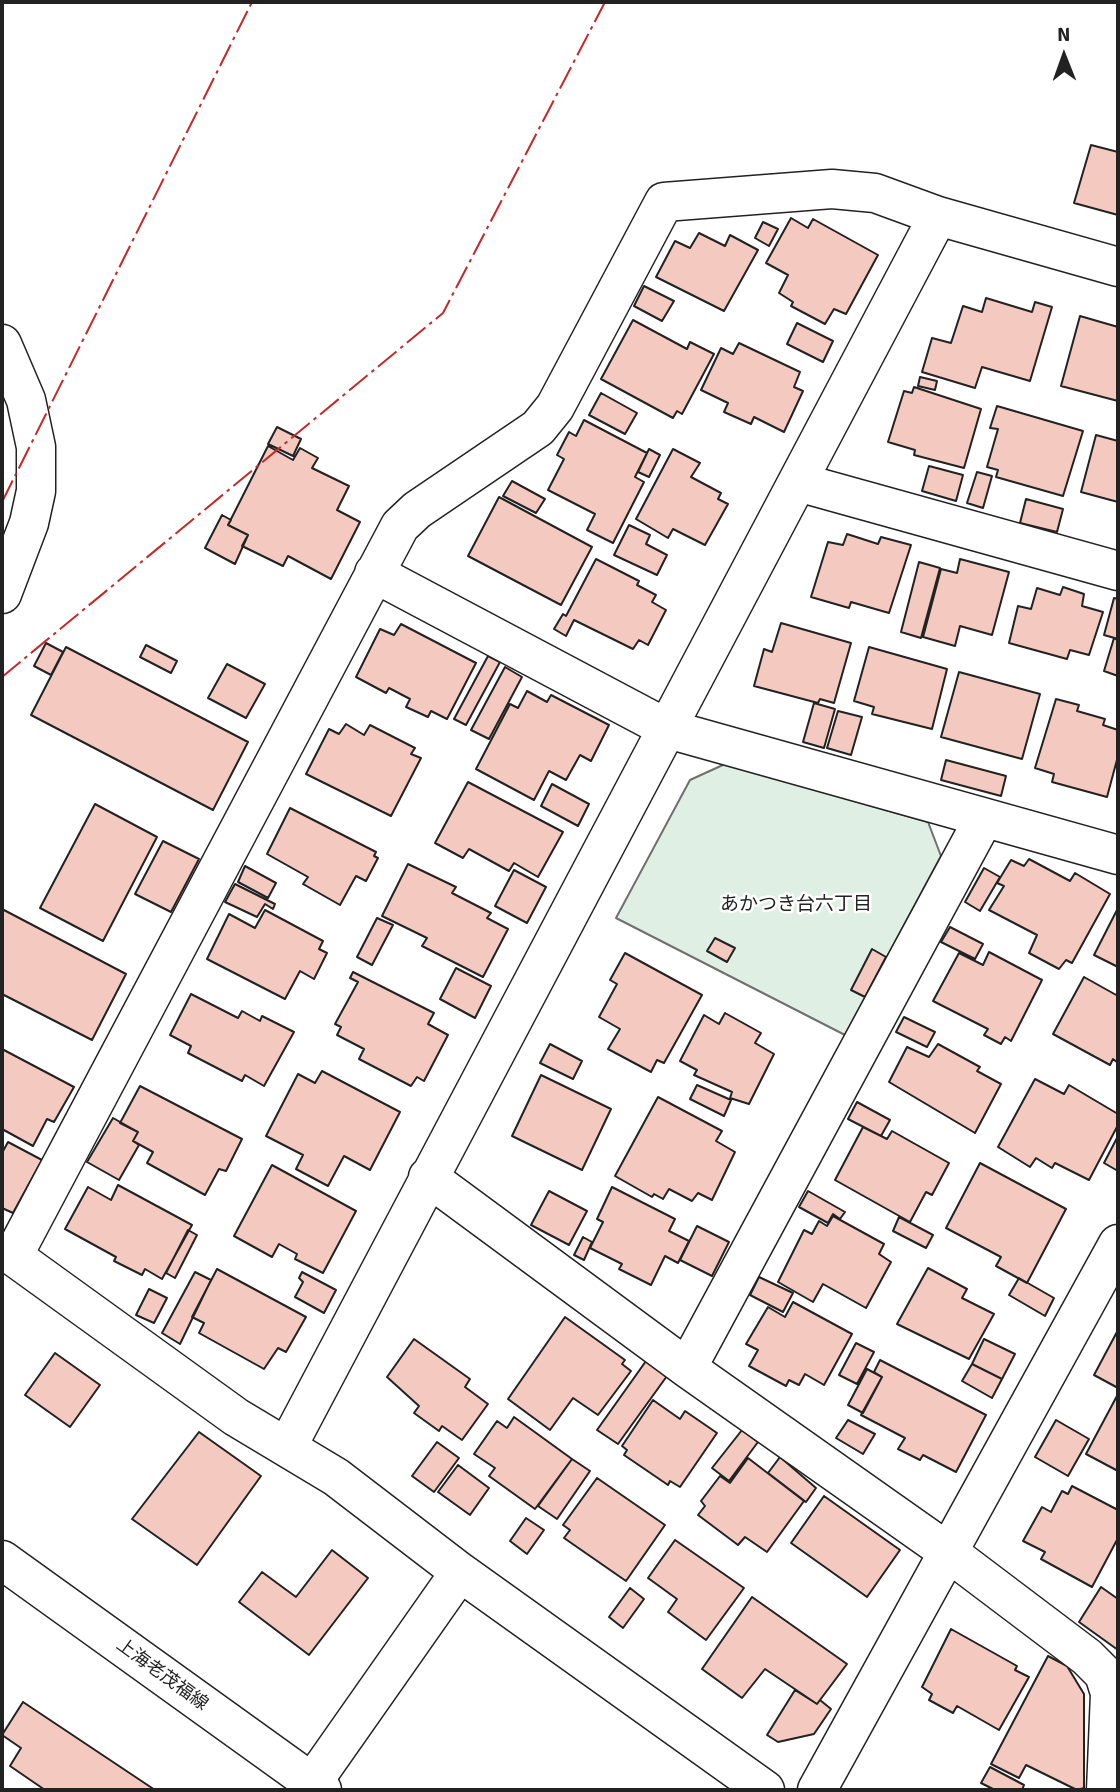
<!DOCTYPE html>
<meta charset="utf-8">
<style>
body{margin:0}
#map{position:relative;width:1120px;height:1792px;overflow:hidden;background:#fff;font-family:Signika,sans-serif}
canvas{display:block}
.frame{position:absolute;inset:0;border:4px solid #222;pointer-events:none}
.north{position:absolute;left:1029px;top:21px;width:70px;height:70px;-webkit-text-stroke:5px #fff;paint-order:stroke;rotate:359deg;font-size:19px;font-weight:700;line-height:28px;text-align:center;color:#222}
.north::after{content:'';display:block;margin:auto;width:24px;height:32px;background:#222;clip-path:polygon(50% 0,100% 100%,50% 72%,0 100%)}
</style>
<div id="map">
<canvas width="1120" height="1792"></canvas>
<div class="frame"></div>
<div class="north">N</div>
</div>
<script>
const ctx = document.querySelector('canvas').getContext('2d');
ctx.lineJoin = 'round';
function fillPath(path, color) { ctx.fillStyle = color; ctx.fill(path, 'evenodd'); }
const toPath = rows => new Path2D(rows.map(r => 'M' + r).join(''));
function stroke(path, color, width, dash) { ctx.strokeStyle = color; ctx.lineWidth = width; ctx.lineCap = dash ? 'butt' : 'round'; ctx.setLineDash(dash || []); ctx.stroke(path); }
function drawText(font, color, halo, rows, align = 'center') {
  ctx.font = font + ' Signika,"Noto Sans JP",sans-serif'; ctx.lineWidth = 5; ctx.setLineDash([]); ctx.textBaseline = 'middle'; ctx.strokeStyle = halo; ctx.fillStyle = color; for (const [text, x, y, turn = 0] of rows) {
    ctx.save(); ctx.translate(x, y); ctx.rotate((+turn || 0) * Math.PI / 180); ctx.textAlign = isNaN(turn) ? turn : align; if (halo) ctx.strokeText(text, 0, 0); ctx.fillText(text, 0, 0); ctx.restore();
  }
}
const green = toPath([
 [725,764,928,822,941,856,845,1035,616,918,690,780,725,764]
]);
const building = toPath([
 [1091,145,1118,152,1118,215,1074,203,1091,145],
 [791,218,808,228,813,219,878,255,846,314,834,309,825,324,791,306,793,302,779,293,788,275,766,263,791,218],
 [763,222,778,229,769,246,755,238,763,222],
 [699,233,725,246,730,235,758,250,724,311,656,277,675,241,690,248,699,233],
 [644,286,674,301,662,321,634,306,644,286],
 [986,298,1032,312,1035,302,1052,307,1030,381,982,367,975,388,922,372,932,338,951,343,963,306,982,312,986,298],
 [1080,316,1118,327,1118,401,1061,386,1080,316],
 [633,320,687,349,690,342,714,354,682,414,677,411,673,418,601,379,633,320],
 [797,323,833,341,823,362,787,344,797,323],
 [739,343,800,372,794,387,803,391,784,432,754,417,751,424,724,412,728,403,701,390,721,348,733,354,739,343],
 [920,377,937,381,935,390,918,386,920,377],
 [914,387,981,409,964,468,914,455,915,450,888,442,904,391,912,393,914,387],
 [601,393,637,413,625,434,589,415,601,393],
 [997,406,1083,431,1063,496,996,477,998,470,987,467,998,429,990,428,997,406],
 [584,420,647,453,635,477,644,482,613,543,587,530,595,514,548,490,564,459,557,455,569,432,576,436,584,420],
 [277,427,301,439,293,456,268,444,277,427],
 [1096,435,1118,441,1118,502,1081,492,1096,435],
 [268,446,293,460,300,448,318,458,312,468,349,486,337,510,360,522,331,579,288,556,283,566,242,546,248,535,228,525,268,446],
 [649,449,660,455,649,477,638,472,649,449],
 [673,449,700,463,691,477,721,493,718,499,728,504,705,545,673,529,668,538,636,519,673,449],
 [929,466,963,475,956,501,922,491,929,466],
 [977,472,992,476,983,508,967,503,977,472],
 [512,481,545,499,536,513,503,496,512,481],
 [499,497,592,547,561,605,468,556,499,497],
 [1026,499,1063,509,1057,532,1020,523,1026,499],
 [222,515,231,520,228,525,248,535,235,564,205,548,222,515],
 [629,525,650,535,646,544,667,555,657,575,614,555,629,525],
 [847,534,878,544,881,537,911,545,889,613,851,602,849,608,811,597,828,542,843,545,847,534],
 [596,559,639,581,637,585,656,595,652,602,666,610,648,645,639,640,633,649,574,620,566,636,554,629,563,614,566,616,596,559],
 [960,559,1009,572,992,635,960,626,955,646,923,637,941,569,957,573,960,559],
 [919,562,940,568,921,638,901,632,919,562],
 [1063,587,1084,594,1082,606,1103,612,1089,655,1070,650,1067,659,1009,643,1018,606,1031,609,1037,588,1060,595,1063,587],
 [1114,598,1118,599,1118,639,1104,635,1114,598],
 [781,623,851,643,834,703,820,699,818,703,754,686,764,649,772,652,781,623],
 [401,624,476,663,447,719,431,711,428,717,406,707,410,699,389,688,386,693,356,677,380,629,394,635,401,624],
 [1114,638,1118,640,1118,676,1104,671,1114,638],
 [46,643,63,652,51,675,34,666,46,643],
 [146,645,177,661,171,673,140,657,146,645],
 [66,647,248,742,213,810,31,715,66,647],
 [869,647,947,669,932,729,872,714,874,707,854,701,869,647],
 [488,656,500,662,466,725,454,719,488,656],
 [227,664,265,684,246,718,208,698,227,664],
 [505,667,522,677,489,739,471,730,505,667],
 [959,672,1040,694,1022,759,941,737,959,672],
 [527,691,547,702,551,695,609,725,591,761,580,755,566,780,549,771,534,800,476,769,510,704,518,708,527,691],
 [1056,699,1079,705,1077,711,1105,719,1103,725,1118,730,1118,756,1107,797,1052,782,1054,774,1035,768,1056,699],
 [814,703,835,709,824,748,803,742,814,703],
 [838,711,862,717,851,755,827,748,838,711],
 [346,724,364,735,370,725,415,748,411,754,421,758,391,816,306,774,329,729,339,734,346,724],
 [946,760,1006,776,1001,796,941,780,946,760],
 [468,782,563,832,538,877,514,863,509,871,469,849,463,858,435,843,468,782],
 [552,784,589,804,578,826,541,806,552,784],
 [95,804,157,837,103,941,40,908,95,804],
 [290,808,376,852,374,856,378,858,366,881,356,876,340,905,303,884,308,877,267,854,290,808],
 [163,841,199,859,171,912,135,894,163,841],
 [1029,859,1070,881,1075,873,1110,894,1072,963,1066,960,1059,969,1029,953,1037,935,989,910,1004,886,997,883,1011,860,1024,866,1029,859],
 [408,864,456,887,452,893,491,913,487,918,508,929,483,977,422,946,427,938,382,916,408,864],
 [245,866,276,883,268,898,238,882,245,866],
 [984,868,1000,877,980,911,965,902,984,868],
 [514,870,546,887,527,923,495,906,514,870],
 [235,884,275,904,273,909,265,904,257,917,225,902,235,884],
 [1118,908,1118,967,1094,955,1118,908],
 [2,909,126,974,92,1040,2,994,2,909],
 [265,910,323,941,319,949,327,953,314,979,300,971,285,999,207,959,229,914,255,928,265,910],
 [377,918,393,925,372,965,357,957,377,918],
 [950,927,983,944,975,959,941,942,950,927],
 [715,938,735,948,727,962,707,951,715,938],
 [872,949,886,957,865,997,851,990,872,949],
 [989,952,1042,980,1011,1041,1005,1037,1001,1044,984,1035,988,1029,933,1001,959,953,983,965,989,952],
 [625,953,702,995,664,1063,657,1060,651,1072,608,1049,620,1029,599,1017,617,984,610,980,625,953],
 [456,968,491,986,475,1018,440,999,456,968],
 [353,972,434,1013,428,1024,448,1035,424,1081,417,1077,411,1086,359,1059,364,1049,337,1035,341,1027,335,1024,358,982,350,978,353,972],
 [1084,977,1118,996,1118,1063,1113,1059,1110,1065,1053,1034,1084,977],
 [191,994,238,1018,242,1011,260,1021,262,1016,294,1032,264,1086,245,1075,242,1081,188,1053,191,1046,170,1035,191,994],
 [725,1013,761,1033,755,1043,774,1054,749,1104,730,1098,732,1092,694,1075,697,1070,680,1061,704,1015,719,1024,725,1013],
 [904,1017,935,1032,927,1047,896,1032,904,1017],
 [550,1044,582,1061,573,1079,540,1063,550,1044],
 [938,1044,980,1067,977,1071,1001,1084,975,1133,889,1082,907,1047,929,1057,938,1044],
 [2,1049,74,1087,54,1122,47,1119,33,1146,2,1129,2,1049],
 [322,1071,400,1112,370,1170,344,1156,328,1186,296,1169,303,1155,266,1136,298,1074,315,1083,322,1071],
 [541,1075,611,1109,582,1170,512,1136,541,1075],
 [1035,1079,1064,1094,1069,1085,1118,1114,1118,1125,1089,1180,1055,1163,1052,1168,1036,1158,1030,1167,998,1147,1035,1079],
 [697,1085,731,1100,724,1116,690,1099,697,1085],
 [140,1086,242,1139,226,1171,219,1169,205,1195,147,1163,153,1152,133,1141,138,1132,120,1123,140,1086],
 [658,1097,722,1131,716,1141,735,1152,712,1200,698,1193,692,1201,669,1189,663,1199,654,1194,652,1197,615,1176,658,1097],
 [857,1102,890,1120,881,1136,848,1119,857,1102],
 [113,1118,138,1132,133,1141,139,1145,119,1180,87,1162,113,1118],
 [863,1127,887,1139,892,1131,949,1163,932,1195,926,1192,910,1222,835,1180,863,1127],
 [1118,1136,1118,1171,1104,1163,1118,1136],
 [8,1142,42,1160,13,1213,2,1208,2,1153,8,1142],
 [980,1163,1066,1209,1027,1283,996,1266,1001,1257,946,1228,980,1163],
 [272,1165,356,1211,323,1273,295,1259,297,1254,279,1244,272,1257,234,1236,272,1165],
 [118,1185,192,1225,162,1279,145,1269,142,1275,114,1261,116,1257,65,1229,88,1187,111,1200,118,1185],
 [612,1187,675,1219,669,1231,689,1241,678,1263,665,1256,651,1285,619,1269,622,1264,590,1248,603,1222,597,1219,612,1187],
 [549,1191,587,1211,569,1245,531,1225,549,1191],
 [808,1191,845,1212,840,1219,833,1214,828,1223,799,1207,808,1191],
 [833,1216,884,1244,879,1254,891,1262,866,1308,823,1284,813,1302,778,1282,804,1230,812,1234,819,1221,827,1226,833,1216],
 [899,1217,933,1235,926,1248,893,1231,899,1217],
 [697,1226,729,1242,712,1276,680,1260,697,1226],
 [188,1230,197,1235,175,1278,166,1273,188,1230],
 [583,1237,592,1242,584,1260,574,1255,583,1237],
 [928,1268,967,1289,962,1298,994,1314,969,1359,897,1324,928,1268],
 [217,1269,306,1317,286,1352,278,1348,264,1369,199,1333,204,1323,192,1317,217,1269],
 [195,1272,211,1280,180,1344,162,1333,195,1272],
 [302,1272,336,1290,324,1313,295,1297,303,1282,299,1278,302,1272],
 [759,1277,793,1293,783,1312,750,1295,759,1277],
 [1019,1278,1054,1298,1045,1316,1009,1295,1019,1278],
 [149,1289,167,1298,154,1323,136,1315,149,1289],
 [793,1302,852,1334,824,1385,805,1374,799,1385,789,1380,786,1386,749,1366,758,1350,746,1344,768,1307,785,1317,793,1302],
 [565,1317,625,1360,622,1364,631,1371,598,1415,573,1398,550,1430,508,1399,565,1317],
 [1118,1330,1118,1388,1094,1375,1118,1330],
 [414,1339,470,1379,465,1387,488,1404,462,1440,442,1426,439,1431,414,1413,419,1406,387,1377,414,1339],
 [984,1339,1015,1354,1002,1379,972,1364,984,1339],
 [856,1343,874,1352,857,1384,839,1375,856,1343],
 [55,1353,100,1385,70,1427,25,1395,55,1353],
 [880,1360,986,1415,956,1472,923,1455,920,1460,898,1449,905,1438,861,1415,882,1377,874,1372,880,1360],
 [646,1361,667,1376,618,1444,597,1430,646,1361],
 [972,1364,1002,1379,992,1398,962,1381,972,1364],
 [867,1369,882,1377,863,1413,848,1405,867,1369],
 [1118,1394,1118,1471,1086,1454,1118,1394],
 [653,1400,680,1419,685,1411,717,1433,680,1487,670,1481,668,1485,624,1455,627,1450,622,1446,653,1400],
 [514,1417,572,1459,535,1509,489,1476,495,1468,474,1454,497,1421,507,1428,514,1417],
 [848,1420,875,1434,863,1454,836,1438,848,1420],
 [1056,1420,1089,1439,1068,1476,1035,1457,1056,1420],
 [742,1430,758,1442,729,1481,712,1468,742,1430],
 [199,1432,261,1476,197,1565,132,1519,199,1432],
 [437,1442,459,1458,434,1492,412,1476,437,1442],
 [780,1457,816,1488,806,1502,768,1473,780,1457],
 [748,1458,804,1501,767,1552,745,1537,738,1545,698,1515,705,1506,701,1501,720,1476,730,1483,748,1458],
 [572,1459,590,1471,557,1519,538,1506,572,1459],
 [458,1465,489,1488,470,1515,438,1492,458,1465],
 [597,1478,665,1525,626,1581,564,1538,570,1530,563,1525,597,1478],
 [1072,1486,1118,1510,1118,1538,1092,1587,1041,1559,1045,1552,1023,1541,1042,1507,1051,1512,1062,1491,1068,1494,1072,1486],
 [824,1496,900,1550,867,1597,791,1543,824,1496],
 [526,1518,544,1530,527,1554,510,1541,526,1518],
 [675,1540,744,1588,706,1640,668,1612,677,1599,648,1578,675,1540],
 [332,1550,368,1578,309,1655,239,1602,262,1572,296,1597,332,1550],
 [1101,1587,1118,1599,1118,1650,1079,1622,1101,1587],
 [630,1588,644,1599,623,1628,609,1617,630,1588],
 [752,1597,847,1664,817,1704,765,1669,742,1698,702,1669,752,1597],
 [951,1629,1017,1666,1015,1670,1029,1677,999,1730,957,1706,953,1713,929,1700,932,1694,922,1687,951,1629],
 [1048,1656,1067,1666,1084,1694,1084,1788,1077,1790,1026,1765,1019,1778,991,1764,1048,1656],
 [795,1690,817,1704,820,1700,831,1709,814,1734,778,1742,767,1735,795,1690],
 [23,1702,155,1790,45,1790,10,1766,21,1748,2,1735,23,1702],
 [990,1767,1024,1785,1022,1790,995,1790,981,1783,990,1767]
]);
const minor = toPath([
 [2,344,26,400,36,447,36,491,29,523,2,594],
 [798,482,1118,571],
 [374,573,668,729,1118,855],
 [984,818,687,1368,948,1552,1087,1657,1104,1674,1110,1693,1106,1790],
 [428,1177,687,1368],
 [287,1447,938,216],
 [307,1790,460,1572],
 [765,1790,460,1572,336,1477,236,1417,13,1256,400,526,417,510,538,428,555,407,664,202,832,189,875,193,938,216,1118,267],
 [817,1790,1118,1244]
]);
const major = toPath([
 [2,1560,322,1790]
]);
const power = toPath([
 [2,502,252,2],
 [2,677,443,313,605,2]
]);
const streetNames = [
 ["上海老茂福線",162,1675,36]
];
const neighbourhoodNames = [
 ["あかつき台六丁目",796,905]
];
fillPath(green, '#e0efe3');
stroke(green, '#6f6f6f', 2);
fillPath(building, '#f3c9c0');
stroke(building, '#222', 2);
stroke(minor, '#222', 41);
stroke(major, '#222', 41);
stroke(minor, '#fff', 38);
stroke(major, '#fff', 38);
stroke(power, '#c62828', 2, [24, 5, 3.5, 5]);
drawText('18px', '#222', '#fff', streetNames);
drawText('19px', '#222', '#fff', neighbourhoodNames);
</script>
